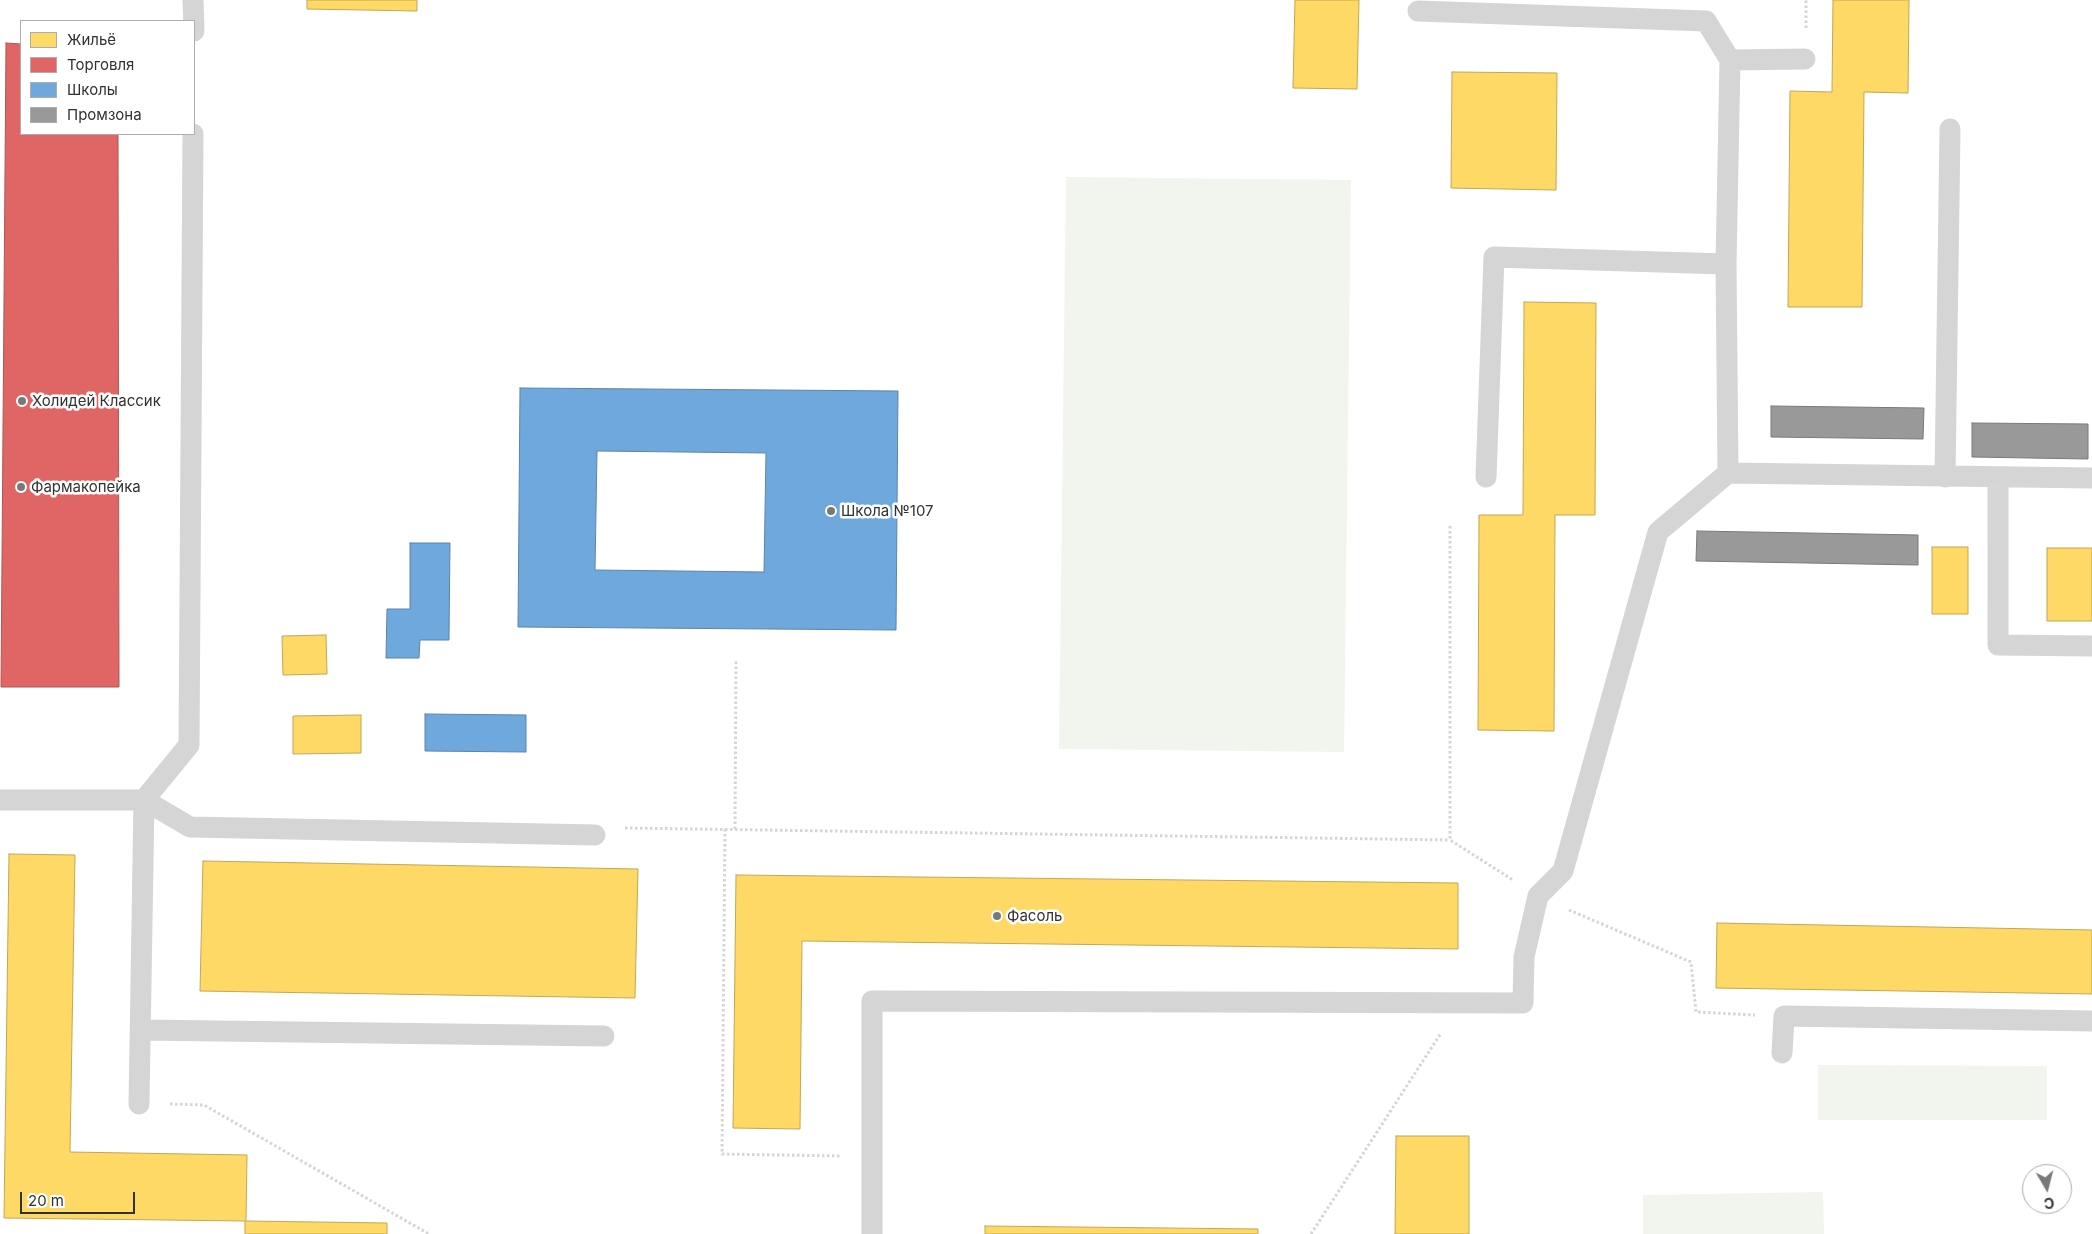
<!DOCTYPE html>
<meta charset="utf-8">
<style>
body{margin:0}
#map{position:relative;width:2092px;height:1234px;overflow:hidden;background:#fff;font-family:Inter,sans-serif}
canvas{display:block}
.legend{position:absolute;left:20px;top:20px;width:175px;height:115px;box-sizing:border-box;background:#fff;border:1px solid #adadad;margin:0;padding:6px 9px;list-style:none;font-size:15px;color:#313131}
.legend li{display:flex;align-items:center;gap:10px;height:25px}
.legend b{width:25px;border:1px solid #adadad}
.north{position:absolute;left:2022px;top:1164px;width:50px;height:50px;box-sizing:border-box;background:#fff;border:1px solid #adadad;border-radius:50%;rotate:172deg;font-size:14px;font-weight:700;line-height:20px;text-align:center;color:#313131}
.north::after{content:'';display:block;margin:auto;width:18px;height:22px;background:#797979;clip-path:polygon(50% 0,100% 100%,50% 72%,0 100%)}
.scale{position:absolute;left:20px;top:1192px;width:115px;height:22px;box-sizing:border-box;border:2px solid #313131;border-top:0;padding-left:6px;font-size:15px;line-height:18px;white-space:nowrap;color:#313131;-webkit-text-stroke:4px #fff;paint-order:stroke}
</style>
<div id="map">
<canvas width="2092" height="1234"></canvas>
<ul class="legend">
<li><b style="height:14px;background:#ffd966"></b>Жильё</li>
<li><b style="height:14px;background:#e06666"></b>Торговля</li>
<li><b style="height:14px;background:#6fa8dc"></b>Школы</li>
<li><b style="height:14px;background:#999"></b>Промзона</li>
</ul>
<div class="north">С</div>
<div class="scale">20 m</div>
</div>
<script>
const ctx = document.querySelector('canvas').getContext('2d');
ctx.lineJoin = 'round';
function fillPath(path, color) { ctx.fillStyle = color; ctx.fill(path, 'evenodd'); }
const toPath = rows => new Path2D(rows.map(r => 'M' + r).join(''));
function stroke(path, color, width, dash) { ctx.strokeStyle = color; ctx.lineWidth = width; ctx.lineCap = dash ? 'butt' : 'round'; ctx.setLineDash(dash || []); ctx.stroke(path); }
function drawText(font, color, halo, rows, align = 'center') {
  ctx.font = font + ' Inter,sans-serif'; ctx.lineWidth = 5; ctx.setLineDash([]); ctx.textBaseline = 'middle'; ctx.strokeStyle = halo; ctx.fillStyle = color; for (const [text, x, y, turn = 0] of rows) {
    ctx.save(); ctx.translate(x, y); ctx.rotate((+turn || 0) * Math.PI / 180); ctx.textAlign = isNaN(turn) ? turn : align; if (halo) ctx.strokeText(text, 0, 0); ctx.fillText(text, 0, 0); ctx.restore();
  }
}
const green = toPath([
 [1066,177,1351,180,1344,752,1059,749],
 [1818,1065,2047,1066,2047,1120,1818,1120],
 [1823,1192,1824,1234,1643,1234,1643,1195]
]);
const homes = toPath([
 [307,0,417,0,417,11,307,9,307,0],
 [1295,0,1359,0,1357,89,1293,88,1295,0],
 [1833,0,1909,0,1908,93,1864,92,1862,307,1788,307,1790,91,1832,92,1833,0],
 [1452,72,1557,73,1556,190,1451,188,1452,72],
 [1524,302,1596,303,1595,515,1555,515,1554,731,1478,730,1479,515,1523,515,1524,302],
 [1932,547,1968,547,1968,614,1932,614,1932,547],
 [2047,548,2092,548,2092,621,2047,621,2047,548],
 [326,635,327,674,283,675,282,636,326,635],
 [361,715,361,753,293,754,293,716,361,715],
 [9,854,75,855,70,1152,247,1155,246,1221,387,1223,387,1234,245,1234,245,1221,4,1218,9,854],
 [203,861,638,869,635,998,200,991,203,861],
 [736,875,1458,883,1458,949,802,941,800,1129,733,1128,736,875],
 [1717,923,2092,930,2092,994,1716,988,1717,923],
 [1396,1136,1469,1136,1469,1234,1395,1234,1396,1136],
 [985,1226,1258,1229,1258,1234,985,1234,985,1226]
]);
const shops = toPath([
 [6,43,21,44,21,134,118,134,119,687,1,687,6,43]
]);
const schools = toPath([
 [520,388,898,391,896,630,518,627,520,388],
 [597,451,766,453,764,572,595,570,597,451],
 [410,543,450,543,449,640,420,640,419,658,386,658,387,609,410,609,410,543],
 [425,714,526,715,526,752,425,751,425,714]
]);
const industry = toPath([
 [1771,406,1924,408,1923,439,1771,437,1771,406],
 [1972,423,2088,424,2088,459,1972,457,1972,423],
 [1697,531,1918,535,1918,565,1696,561,1697,531]
]);
const path = toPath([
 [1806,28,1806,0],
 [1450,526,1450,840,1513,880],
 [625,828,1450,840],
 [725,829,722,1154,841,1156],
 [735,829,736,659],
 [1569,910,1691,962,1696,1012,1755,1015],
 [170,1104,204,1105,429,1234],
 [1311,1234,1441,1033]
]);
const service = toPath([
 [193,0,194,31],
 [1418,11,1706,21,1730,60],
 [1726,264,1730,60,1805,59],
 [1486,477,1494,257,1726,264,1728,473,2092,478],
 [1945,477,1950,129],
 [1998,478,1998,645,2092,646],
 [0,800,144,800,189,745,193,134],
 [141,1030,604,1036],
 [1782,1053,1784,1016,2092,1021],
 [139,1104,144,800,190,827,595,835],
 [872,1234,872,1001,1523,1003,1524,957,1538,896,1563,871,1658,532,1728,473]
]);
const markers = [
 [22,401,5,"#797979"],
 [21,487,5,"#797979"],
 [831,511,5,"#797979"],
 [997,916,5,"#797979"]
];
const poiNames = [
 ["Холидей Классик",32,401],
 ["Фармакопейка",31,487],
 ["Школа №107",841,511],
 ["Фасоль",1007,916]
];
fillPath(green, '#f2f5ed');
fillPath(homes, '#ffd966');
stroke(homes, '#c1a756', 1);
fillPath(shops, '#e06666');
stroke(shops, '#ac5656', 1);
fillPath(schools, '#6fa8dc');
stroke(schools, '#5c84a9', 1);
fillPath(industry, '#999');
stroke(industry, '#7a7a7a', 1);
stroke(path, '#d5d5d5', 3, [2.5, 2.5]);
stroke(service, '#d5d5d5', 21);
for (const [x, y, r, color] of markers) { const dot = new Path2D(); dot.arc(x, y, r, 0, 2 * Math.PI); ctx.fillStyle = color; ctx.fill(dot); stroke(dot, '#fff', 2); }
drawText('15px', '#313131', '#fff', poiNames, 'left');
</script>
